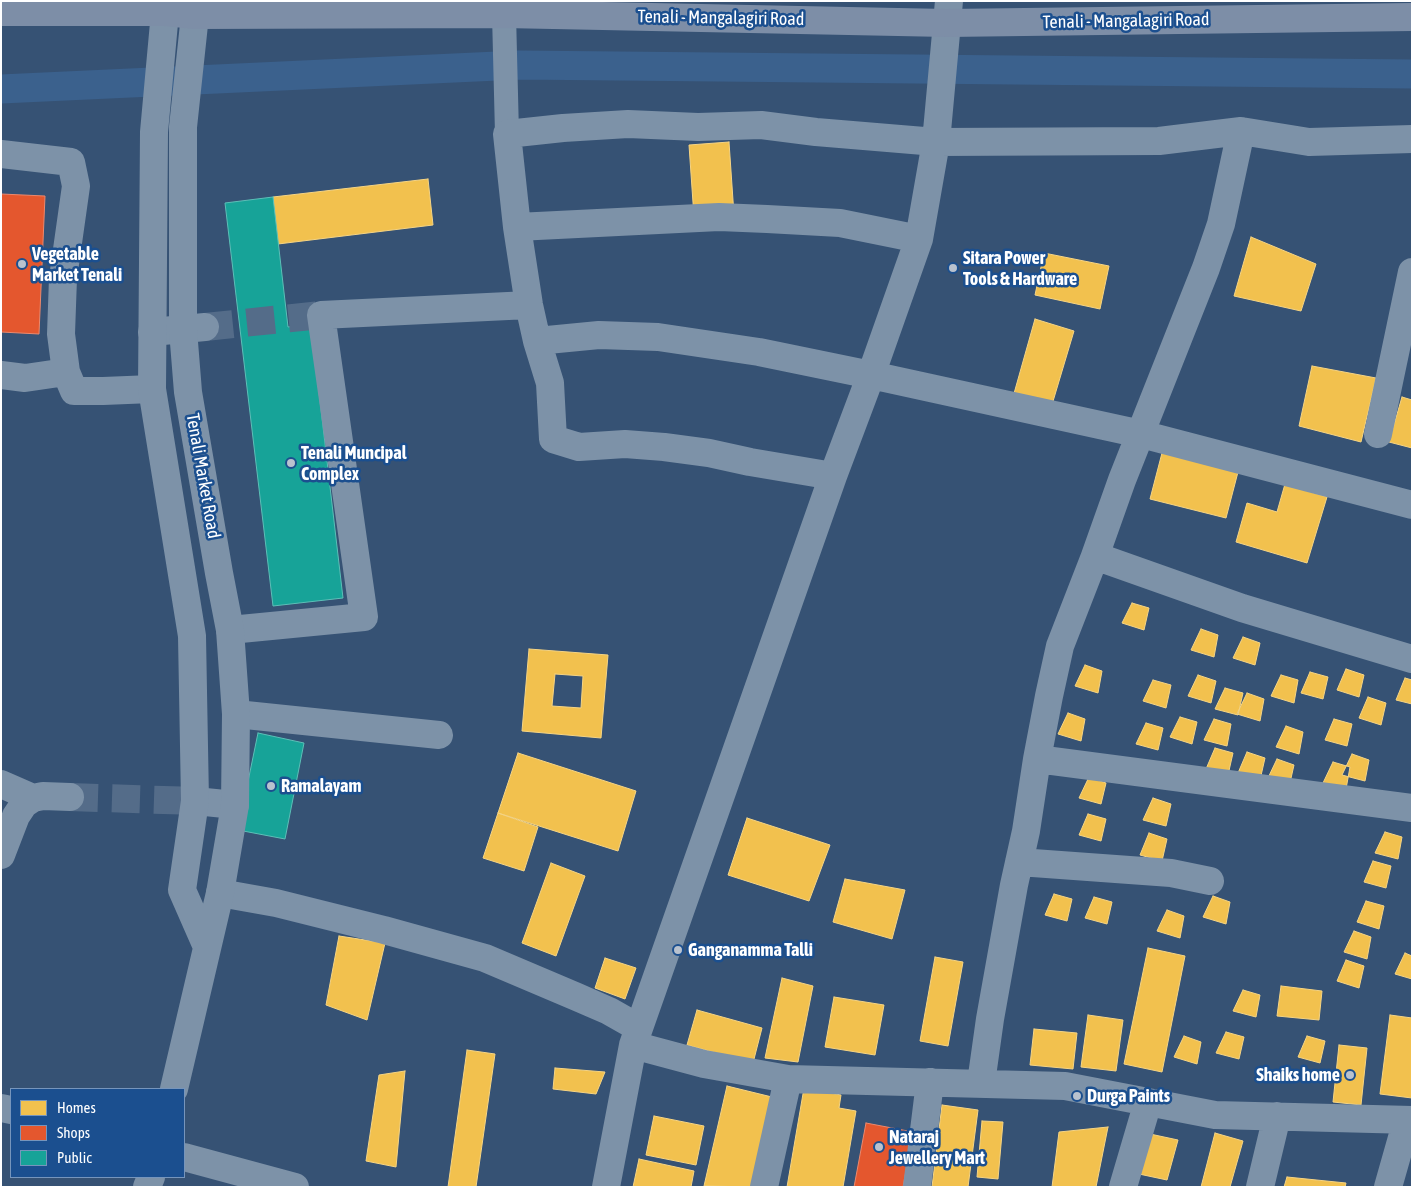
<!DOCTYPE html>
<style>
body{margin:0}
#map{position:relative;width:1413px;height:1188px;overflow:hidden;background:#365274;font-family:"Asap Condensed",sans-serif}
canvas{display:block}
.frame{position:absolute;inset:0;border:2px solid #fff;pointer-events:none}
.legend{position:absolute;left:10px;top:1088px;width:175px;height:90px;box-sizing:border-box;background:#1b4f8f;border:1px solid #7695bc;margin:0;padding:6px 9px;list-style:none;font-size:15px;color:#fff}
.legend li{display:flex;align-items:center;gap:10px;height:25px}
.legend b{width:25px;border:1px solid #7695bc}
</style>
<div id="map">
<canvas width="1413" height="1188"></canvas>
<div class="frame"></div>
<ul class="legend">
<li><b style="height:14px;background:#f2c14e"></b>Homes</li>
<li><b style="height:14px;background:#e4572e"></b>Shops</li>
<li><b style="height:14px;background:#17a398"></b>Public</li>
</ul>
</div>
<script>
const ctx = document.querySelector('canvas').getContext('2d');
ctx.lineJoin = 'round';
function fillPath(path, color) { ctx.fillStyle = color; ctx.fill(path, 'evenodd'); }
const toPath = rows => new Path2D(rows.map(r => 'M' + r).join(''));
function stroke(path, color, width, dash) { ctx.strokeStyle = color; ctx.lineWidth = width; ctx.lineCap = dash ? 'butt' : 'round'; ctx.setLineDash(dash || []); ctx.stroke(path); }
function drawText(font, color, halo, rows, align = 'center') {
  ctx.font = font + ' "Asap Condensed",sans-serif'; ctx.lineWidth = 5; ctx.setLineDash([]); ctx.textBaseline = 'middle'; ctx.strokeStyle = halo; ctx.fillStyle = color; for (const [text, x, y, turn = 0] of rows) {
    ctx.save(); ctx.translate(x, y); ctx.rotate((+turn || 0) * Math.PI / 180); ctx.textAlign = isNaN(turn) ? turn : align; if (halo) ctx.strokeText(text, 0, 0); ctx.fillText(text, 0, 0); ctx.restore();
  }
}
const homes = toPath([
 [729,142,734,215,694,217,689,145,729,142],
 [428,179,433,225,278,244,273,197,428,179],
 [1251,237,1316,264,1301,311,1234,296,1251,237],
 [1044,253,1109,266,1100,309,1035,295,1044,253],
 [1035,319,1074,331,1051,408,1013,397,1035,319],
 [1312,366,1376,378,1361,442,1299,426,1312,366],
 [1402,397,1412,400,1412,448,1389,442,1402,397],
 [1162,453,1238,472,1226,518,1150,499,1162,453],
 [1285,484,1327,497,1307,563,1236,542,1247,503,1277,512,1285,484],
 [1132,603,1149,608,1144,630,1122,623,1132,603],
 [1201,629,1218,635,1214,657,1191,650,1201,629],
 [1243,637,1260,643,1255,665,1233,658,1243,637],
 [529,649,608,655,601,738,522,731,529,649],
 [555,674,583,676,581,708,552,706,555,674],
 [1085,665,1102,671,1098,693,1075,686,1085,665],
 [1346,669,1364,675,1359,697,1337,690,1346,669],
 [1310,672,1328,677,1323,699,1301,693,1310,672],
 [1198,675,1216,681,1211,703,1188,696,1198,675],
 [1281,675,1298,680,1294,703,1271,696,1281,675],
 [1405,678,1412,680,1412,704,1396,700,1405,678],
 [1153,680,1171,685,1166,708,1143,701,1153,680],
 [1225,688,1243,693,1238,715,1215,709,1225,688],
 [1247,693,1264,699,1260,721,1237,714,1247,693],
 [1368,697,1386,703,1381,725,1359,718,1368,697],
 [1068,713,1085,719,1081,741,1058,734,1068,713],
 [1180,717,1197,722,1192,744,1170,737,1180,717],
 [1214,719,1231,724,1227,746,1204,740,1214,719],
 [1334,719,1352,724,1347,746,1325,740,1334,719],
 [1146,723,1163,728,1158,750,1136,744,1146,723],
 [1286,726,1303,732,1299,754,1276,747,1286,726],
 [1215,748,1233,753,1228,775,1206,769,1215,748],
 [1247,752,1265,758,1260,780,1238,773,1247,752],
 [518,753,636,791,618,851,498,813,518,753],
 [1352,754,1369,760,1365,781,1342,775,1352,754],
 [1277,759,1294,765,1289,787,1267,780,1277,759],
 [1333,762,1350,767,1346,789,1323,783,1333,762],
 [1089,777,1106,783,1101,804,1079,798,1089,777],
 [1153,798,1171,804,1166,826,1143,820,1153,798],
 [498,813,538,827,524,871,483,858,498,813],
 [1088,814,1106,819,1101,841,1079,835,1088,814],
 [747,818,830,845,809,901,728,875,747,818],
 [1385,832,1402,837,1398,859,1375,853,1385,832],
 [1149,833,1167,839,1162,861,1140,855,1149,833],
 [1373,861,1391,866,1386,888,1364,882,1373,861],
 [551,863,585,876,556,956,522,943,551,863],
 [845,879,905,890,892,939,833,922,845,879],
 [1054,894,1072,899,1067,921,1045,915,1054,894],
 [1213,896,1230,902,1226,924,1203,917,1213,896],
 [1094,897,1112,902,1107,924,1085,918,1094,897],
 [1366,901,1384,906,1379,929,1357,922,1366,901],
 [1167,910,1184,916,1180,938,1157,931,1167,910],
 [1354,931,1371,937,1367,959,1344,952,1354,931],
 [339,936,385,943,367,1020,326,1005,339,936],
 [1148,948,1185,956,1162,1072,1124,1064,1148,948],
 [1405,953,1412,956,1412,979,1395,974,1405,953],
 [935,957,963,962,948,1046,920,1041,935,957],
 [605,958,636,968,625,999,595,988,605,958],
 [1346,960,1364,966,1359,988,1337,981,1346,960],
 [782,978,813,986,798,1062,765,1058,782,978],
 [1281,986,1322,991,1319,1020,1277,1016,1281,986],
 [1243,990,1260,995,1256,1017,1233,1011,1243,990],
 [834,997,884,1005,875,1055,825,1047,834,997],
 [697,1010,762,1028,753,1063,687,1045,697,1010],
 [1088,1015,1123,1020,1116,1071,1081,1067,1088,1015],
 [1390,1015,1412,1018,1412,1098,1380,1094,1390,1015],
 [1034,1029,1077,1033,1073,1069,1030,1065,1034,1029],
 [1226,1032,1244,1037,1239,1059,1216,1053,1226,1032],
 [1184,1036,1201,1042,1197,1064,1174,1057,1184,1036],
 [1307,1036,1325,1041,1320,1063,1298,1057,1307,1036],
 [1339,1045,1367,1048,1361,1105,1333,1102,1339,1045],
 [467,1050,495,1054,476,1187,448,1187,467,1050],
 [555,1068,605,1072,596,1094,553,1089,555,1068],
 [405,1071,396,1167,366,1161,379,1075,405,1071],
 [727,1086,776,1098,756,1187,704,1186,727,1086],
 [804,1088,841,1095,839,1108,856,1111,843,1187,787,1187,804,1088],
 [942,1105,978,1110,968,1187,932,1187,942,1105],
 [654,1116,704,1126,696,1165,646,1155,654,1116],
 [982,1121,1003,1122,998,1179,977,1177,982,1121],
 [1108,1127,1096,1187,1052,1187,1059,1132,1108,1127],
 [1215,1133,1243,1141,1230,1187,1201,1187,1215,1133],
 [1150,1134,1178,1140,1167,1180,1139,1174,1150,1134],
 [639,1159,694,1171,691,1187,633,1187,639,1159],
 [1287,1177,1346,1183,1345,1187,1284,1187,1287,1177]
]);
const shops = toPath([
 [1,194,45,196,39,334,1,332,1,194],
 [866,1123,913,1132,903,1187,854,1187,866,1123]
]);
const public = toPath([
 [273,197,288,327,311,324,343,598,273,606,225,203,273,197],
 [258,733,304,743,285,839,238,830,258,733]
]);
const canal = toPath([
 [1,89,519,65,1412,74]
]);
const minorTunnel = toPath([
 [205,327,321,315],
 [70,797,195,801]
]);
const pedestrian = toPath([
 [504,14,507,134]
]);
const minor = toPath([
 [1,154,71,162,76,186,63,278,61,334,66,372,74,391,103,391,152,389],
 [517,227,719,217,767,219,840,223,919,239],
 [152,332,205,327],
 [537,341,599,335,658,337,759,352,871,375,1141,434,1412,505],
 [1,375,25,378,66,372],
 [1378,434,1412,272],
 [833,476,750,462,709,453,664,447,625,444,579,447,553,439,550,383,537,341,529,305,517,227,507,134,563,128,628,124,698,127,761,125,816,132,936,142,1159,141,1241,131,1309,142,1412,139],
 [1095,556,1242,608,1412,659],
 [230,630,364,617,321,315,529,305],
 [236,714,439,735],
 [1037,759,1412,808],
 [1,784,33,798],
 [195,801,235,805],
 [1,855,16,816,24,804,33,798,43,796,70,797],
 [1019,862,1171,873,1210,881],
 [220,893,276,903,384,930,485,958,577,997,609,1011,639,1028],
 [633,1045,704,1064,788,1079,1065,1086,1215,1115,1412,1120],
 [981,1083,990,1019,1014,885,1026,831,1037,759,1049,696,1060,646,1095,556,1122,480,1206,268,1221,224,1241,131],
 [1,1108,11,1110],
 [184,1157,295,1187],
 [606,1187,633,1045,833,476,871,375,919,239,936,142,949,1],
 [764,1187,788,1079],
 [917,1187,930,1082],
 [1123,1187,1148,1102],
 [1260,1187,1277,1116],
 [1388,1187,1407,1120]
]);
const tertiary = toPath([
 [165,12,154,132,152,389,192,636,195,801,182,890,207,947],
 [174,1089,220,893,235,805,236,714,230,630,219,573,188,392,183,330,183,127,195,15],
 [147,1187,151,1177]
]);
const primary = toPath([
 [1,12,165,12,195,15,504,14,947,23,1412,17]
]);
const markers = [
 [22,264,5,"#b9c2ce"],
 [953,268,5,"#b9c2ce"],
 [291,463,5,"#b9c2ce"],
 [271,786,5,"#b9c2ce"],
 [678,950,5,"#b9c2ce"],
 [1350,1075,5,"#b9c2ce"],
 [1077,1096,5,"#b9c2ce"],
 [879,1147,5,"#b9c2ce"]
];
const streetNames = [
 ["Tenali - Mangalagiri Road",721,18,1],
 ["Tenali - Mangalagiri Road",1126,21,-1],
 ["Tenali Market Road",203,476,80]
];
const poiNames = [
 ["Vegetable",32,254],
 ["Market Tenali",32,275],
 ["Sitara Power",963,258],
 ["Tools & Hardware",963,279],
 ["Tenali Muncipal",301,453],
 ["Complex",301,474],
 ["Ramalayam",281,786],
 ["Ganganamma Talli",688,950],
 ["Shaiks home",1340,1075,"right"],
 ["Durga Paints",1087,1096],
 ["Nataraj",889,1137],
 ["Jewellery Mart",889,1158]
];
fillPath(homes, '#f2c14e');
stroke(homes, '#f6d483', 1);
fillPath(shops, '#e4572e');
stroke(shops, '#ec896d', 1);
fillPath(public, '#17a398');
stroke(public, '#5dbfb7', 1);
stroke(canal, '#3b618d', 29);
stroke(minorTunnel, '#546c89', 28, [28, 14]);
stroke(pedestrian, '#7d92a8', 24);
stroke(minor, '#7d92a8', 28);
stroke(tertiary, '#7d92a8', 28);
stroke(primary, '#7d8ea7', 28);
for (const [x, y, r, color] of markers) { const dot = new Path2D(); dot.arc(x, y, r, 0, 2 * Math.PI); ctx.fillStyle = color; ctx.fill(dot); stroke(dot, '#1b4f8f', 2); }
drawText('18px', '#fff', '#1b4f8f', streetNames);
drawText('bold 18px', '#fff', '#1b4f8f', poiNames, 'left');
</script>
